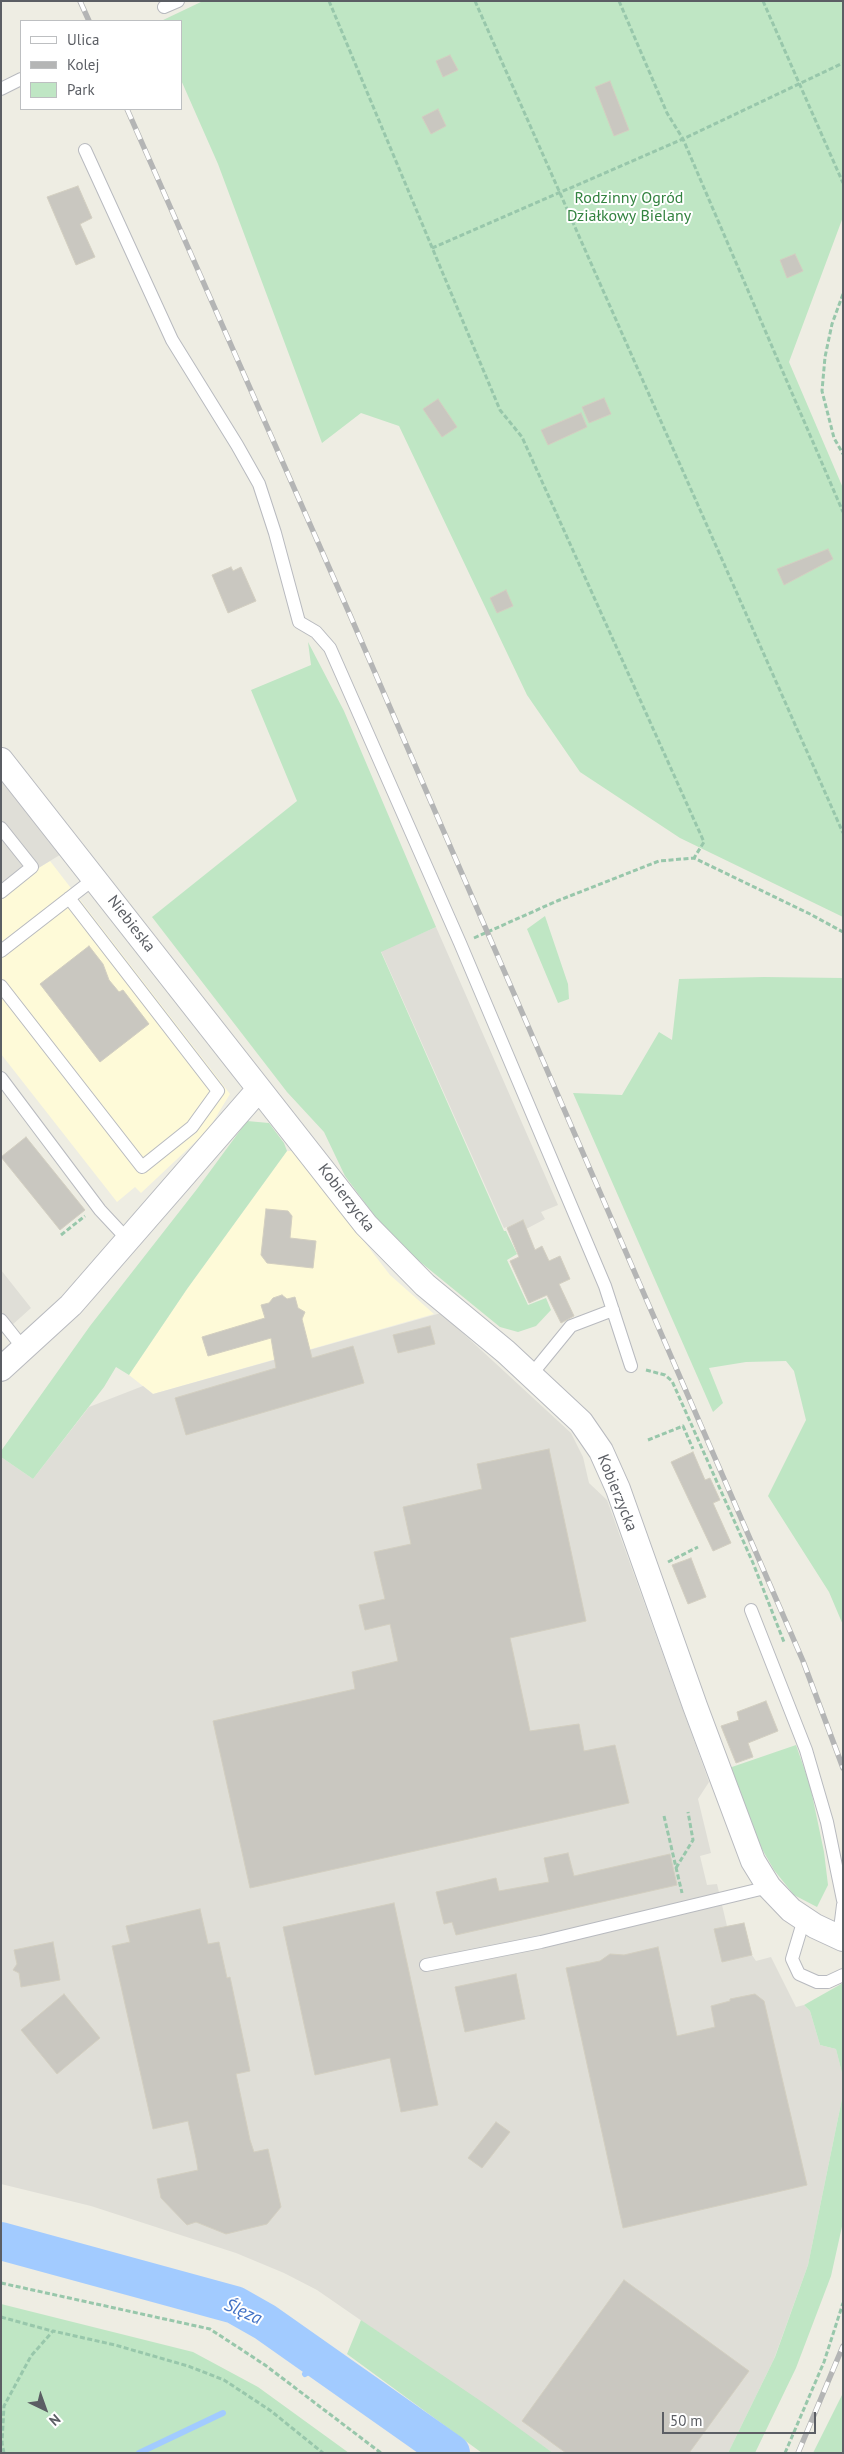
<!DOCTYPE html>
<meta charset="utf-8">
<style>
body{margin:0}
#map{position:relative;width:844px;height:2454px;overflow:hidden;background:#eeede3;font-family:"PT Sans",sans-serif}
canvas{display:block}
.frame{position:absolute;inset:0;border:2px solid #5b5e64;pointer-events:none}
.legend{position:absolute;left:20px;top:20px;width:162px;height:90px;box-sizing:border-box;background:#fff;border:1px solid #bdbfc1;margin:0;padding:6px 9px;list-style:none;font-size:15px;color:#5b5e64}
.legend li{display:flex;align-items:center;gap:10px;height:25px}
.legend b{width:25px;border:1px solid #bdbfc1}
.north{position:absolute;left:20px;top:2384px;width:50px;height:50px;-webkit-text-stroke:4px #fff;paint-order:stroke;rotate:138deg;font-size:14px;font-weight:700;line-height:20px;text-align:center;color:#5b5e64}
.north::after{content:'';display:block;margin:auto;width:18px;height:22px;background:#5b5e64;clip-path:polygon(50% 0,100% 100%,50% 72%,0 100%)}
.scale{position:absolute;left:662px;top:2412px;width:154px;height:22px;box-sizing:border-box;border:2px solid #5b5e64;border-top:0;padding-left:6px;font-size:15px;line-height:18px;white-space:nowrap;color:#5b5e64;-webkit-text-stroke:4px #fff;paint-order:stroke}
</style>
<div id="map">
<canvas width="844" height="2454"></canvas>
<div class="frame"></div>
<ul class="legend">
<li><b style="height:6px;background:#fff"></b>Ulica</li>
<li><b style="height:6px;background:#b4b5b5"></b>Kolej</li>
<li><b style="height:14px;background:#bfe6c4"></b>Park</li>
</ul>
<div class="north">N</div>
<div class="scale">50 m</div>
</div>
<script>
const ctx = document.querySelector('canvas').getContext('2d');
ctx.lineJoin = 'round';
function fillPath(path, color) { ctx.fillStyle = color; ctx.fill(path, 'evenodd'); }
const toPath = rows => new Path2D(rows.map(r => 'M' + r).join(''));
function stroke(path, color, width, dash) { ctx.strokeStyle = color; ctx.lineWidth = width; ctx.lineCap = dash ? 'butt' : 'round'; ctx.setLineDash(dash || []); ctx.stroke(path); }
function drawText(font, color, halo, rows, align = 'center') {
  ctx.font = font + ' "PT Sans",sans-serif'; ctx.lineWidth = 4; ctx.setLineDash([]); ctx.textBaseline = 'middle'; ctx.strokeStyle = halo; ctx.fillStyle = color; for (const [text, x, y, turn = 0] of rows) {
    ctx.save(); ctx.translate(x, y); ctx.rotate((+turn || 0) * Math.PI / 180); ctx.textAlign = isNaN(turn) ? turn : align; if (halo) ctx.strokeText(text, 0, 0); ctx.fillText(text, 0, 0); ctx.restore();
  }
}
const commercial = toPath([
 [50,861,230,1094,208,1130,141,1193,135,1187,117,1202,1,1054,1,897,32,872],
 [287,1151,294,1151,390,1275,434,1314,153,1394,129,1375,187,1289]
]);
const industrial = toPath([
 [1,774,63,853,32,872,1,897],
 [436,927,558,1205,541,1212,545,1219,511,1237,507,1227,504,1228,381,951],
 [1,1270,31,1308,1,1335],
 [441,1313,571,1433,583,1457,589,1483,607,1500,709,1782,698,1799,711,1853,700,1856,707,1885,717,1884,727,1926,744,1923,752,1955,756,1961,771,1957,796,2007,804,2005,810,2011,820,2045,836,2049,843,2077,843,2094,808,2265,774,2359,728,2453,553,2453,317,2290,284,2273,236,2253,91,2206,1,2184,1,1457,33,1479,89,1407,143,1386,153,1394]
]);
const green = toPath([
 [203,1,843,1,843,217,789,362,843,488,843,917,680,838,580,772,527,695,399,426,361,413,322,443,218,164,181,80,181,21,161,21],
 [308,642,344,711,436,927,381,952,504,1231,506,1231,517,1254,507,1260,528,1305,546,1298,551,1310,536,1326,518,1332,500,1327,408,1252,377,1219,345,1176,324,1132,287,1092,152,917,297,801,251,690,311,665],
 [545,916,568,984,569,999,558,1003,527,929],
 [764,977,843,978,843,1625,829,1592,768,1496,806,1420,794,1371,786,1361,746,1362,709,1368,723,1403,713,1412,573,1093,622,1095,659,1032,672,1040,679,979],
 [247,1121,269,1123,284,1143,287,1151,187,1289,129,1375,116,1367,104,1387,33,1479,1,1457,1,1451,90,1326,197,1189],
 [796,1745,810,1785,824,1852,828,1885,817,1907,794,1895,774,1870,758,1842,729,1768],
 [843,1983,843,2077,836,2049,820,2045,810,2011,804,2005],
 [843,2094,843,2222,831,2276,796,2368,755,2453,728,2453,775,2357,808,2265],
 [1,2304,193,2352,258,2387,349,2453,1,2453],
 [361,2320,491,2408,553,2453,482,2453,347,2354],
 [843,2393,843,2453,813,2453]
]);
const stream = toPath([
 [305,2374,324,2363],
 [139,2453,223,2413]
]);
const river = toPath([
 [1,2241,235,2305,265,2322,451,2453]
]);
const building = toPath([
 [450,55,458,70,443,77,436,61,450,55],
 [610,81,629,130,614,136,595,87,610,81],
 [438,109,446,126,431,134,422,117,438,109],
 [78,186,92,218,80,224,95,257,76,265,47,197,78,186],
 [795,254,803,271,787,278,780,260,795,254],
 [604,398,611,414,589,423,582,407,604,398],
 [438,399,457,427,442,437,423,409,438,399],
 [581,413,587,427,548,445,541,430,581,413],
 [828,549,833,559,784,585,777,569,828,549],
 [231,567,233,571,241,567,256,601,228,613,212,575,231,567],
 [506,590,513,606,497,613,490,598,506,590],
 [89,946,103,964,109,980,119,992,123,990,149,1024,100,1062,40,984,89,946],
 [26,1137,85,1210,60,1230,1,1157,26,1137],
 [266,1209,288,1211,292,1216,290,1238,316,1241,313,1268,267,1263,261,1255,266,1209],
 [523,1220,535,1250,542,1246,549,1261,560,1256,570,1279,559,1284,574,1316,561,1323,547,1295,529,1303,510,1261,519,1257,507,1228,523,1220],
 [282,1295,287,1299,295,1297,298,1308,305,1312,302,1319,312,1358,353,1346,364,1383,186,1435,175,1398,276,1368,271,1338,208,1356,202,1337,265,1318,261,1305,269,1303,273,1298,282,1295],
 [430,1326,435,1344,398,1353,393,1335,430,1326],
 [549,1449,586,1621,510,1638,530,1731,579,1724,584,1751,615,1745,629,1803,250,1888,213,1721,355,1689,352,1672,398,1661,390,1624,365,1630,359,1605,385,1599,374,1552,411,1544,403,1507,482,1489,477,1464,549,1449],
 [693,1452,705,1480,710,1478,720,1500,713,1503,731,1543,713,1551,671,1462,693,1452],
 [691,1558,706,1597,688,1604,672,1565,691,1558],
 [766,1701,778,1731,748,1743,753,1757,736,1763,721,1726,739,1720,737,1712,766,1701],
 [568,1853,574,1876,670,1854,677,1885,456,1935,452,1922,444,1924,436,1892,496,1878,499,1891,549,1882,544,1858,568,1853],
 [394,1903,438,2105,401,2112,390,2058,315,2075,283,1927,394,1903],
 [200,1909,208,1944,219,1942,227,1978,230,1977,250,2071,236,2074,250,2140,254,2152,268,2149,281,2207,267,2224,226,2234,196,2222,187,2225,161,2198,157,2179,198,2170,196,2158,188,2121,153,2129,112,1946,130,1942,126,1926,200,1909],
 [744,1923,752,1955,722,1962,714,1929,744,1923],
 [53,1942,60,1980,21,1987,19,1973,13,1970,17,1964,14,1950,53,1942],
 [658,1947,677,2036,715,2027,711,2006,730,2001,730,1999,755,1994,764,2001,807,2185,623,2228,566,1968,600,1961,610,1954,624,1955,658,1947],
 [516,1974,525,2019,465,2032,455,1987,516,1974],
 [64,1994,100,2038,57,2074,21,2030,64,1994],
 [496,2122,510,2132,482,2168,468,2158,496,2122],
 [624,2280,749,2371,689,2453,566,2453,522,2421,624,2280]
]);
const path = toPath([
 [329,1,500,410,522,437,704,842,694,858],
 [475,1,843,833],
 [619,1,667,113,683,139,843,512],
 [763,1,843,183],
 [432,248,683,139,843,63],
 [843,294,832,324,825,357,822,391,834,438,843,454],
 [474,938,557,901,659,861,694,858,810,914,843,932],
 [61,1235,85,1216],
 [646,1370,665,1375,672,1381,753,1563,784,1642],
 [648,1440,683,1426,693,1449],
 [668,1562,698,1547],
 [664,1816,682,1893],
 [676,1868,693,1840,688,1812],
 [1,2283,210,2329,265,2365,381,2453],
 [1,2317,52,2331],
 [4,2453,2,2443,4,2406,31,2356,53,2331,115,2345,188,2366,224,2380,271,2411,323,2453],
 [785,2453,824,2362,843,2303]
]);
const service = toPath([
 [164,7,178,1],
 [1,89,21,79],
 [85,150,172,340,237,445,259,484,275,533,299,622,316,632,330,648,460,943,605,1286,631,1366],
 [1,828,32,867,1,892],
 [1,951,95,878],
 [1,986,142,1167,192,1127,218,1091,69,898],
 [1,1078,100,1210,128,1240],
 [1,1320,24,1349],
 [531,1375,571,1326,613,1310],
 [751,1610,806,1750,827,1822,843,1900],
 [804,1919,792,1959,799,1974,817,1982,828,1982,843,1975],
 [839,1937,843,1905],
 [426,1965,541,1942,769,1887]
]);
const minor = toPath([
 [1,760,366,1225,425,1285,506,1352,581,1422,601,1451,618,1489,695,1706,753,1861,769,1887,791,1910,815,1926,843,1939],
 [1,1369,71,1305,259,1089]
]);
const rail = toPath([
 [80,1,89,21],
 [127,109,350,615,767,1578,803,1661,843,1768],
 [798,2453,843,2346]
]);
const parkNames = [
 ["Rodzinny Ogród",629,198],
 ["Działkowy Bielany",629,216]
];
const streetNames = [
 ["Niebieska",131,924,52],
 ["Kobierzycka",346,1198,52],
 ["Kobierzycka",617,1493,68]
];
const waterNames = [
 ["Ślęza",243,2312,24]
];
fillPath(commercial, '#fefad8');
fillPath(industrial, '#dfded7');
fillPath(green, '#bfe6c4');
stroke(stream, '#a2cbff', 6);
stroke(river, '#a2cbff', 38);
fillPath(building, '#c9c7c0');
stroke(building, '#d3cfc1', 1);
stroke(service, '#b8babf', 14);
stroke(minor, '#b8babf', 26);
stroke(path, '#98c7ab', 3, [5, 2.5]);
stroke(service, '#fff', 12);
stroke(minor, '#fff', 24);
stroke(rail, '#b4b5b5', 5.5);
stroke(rail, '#fff', 4, [11]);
drawText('16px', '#338340', '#fff', parkNames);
drawText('16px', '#5b5e64', '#fff', streetNames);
drawText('italic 18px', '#4272c5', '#fff', waterNames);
</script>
